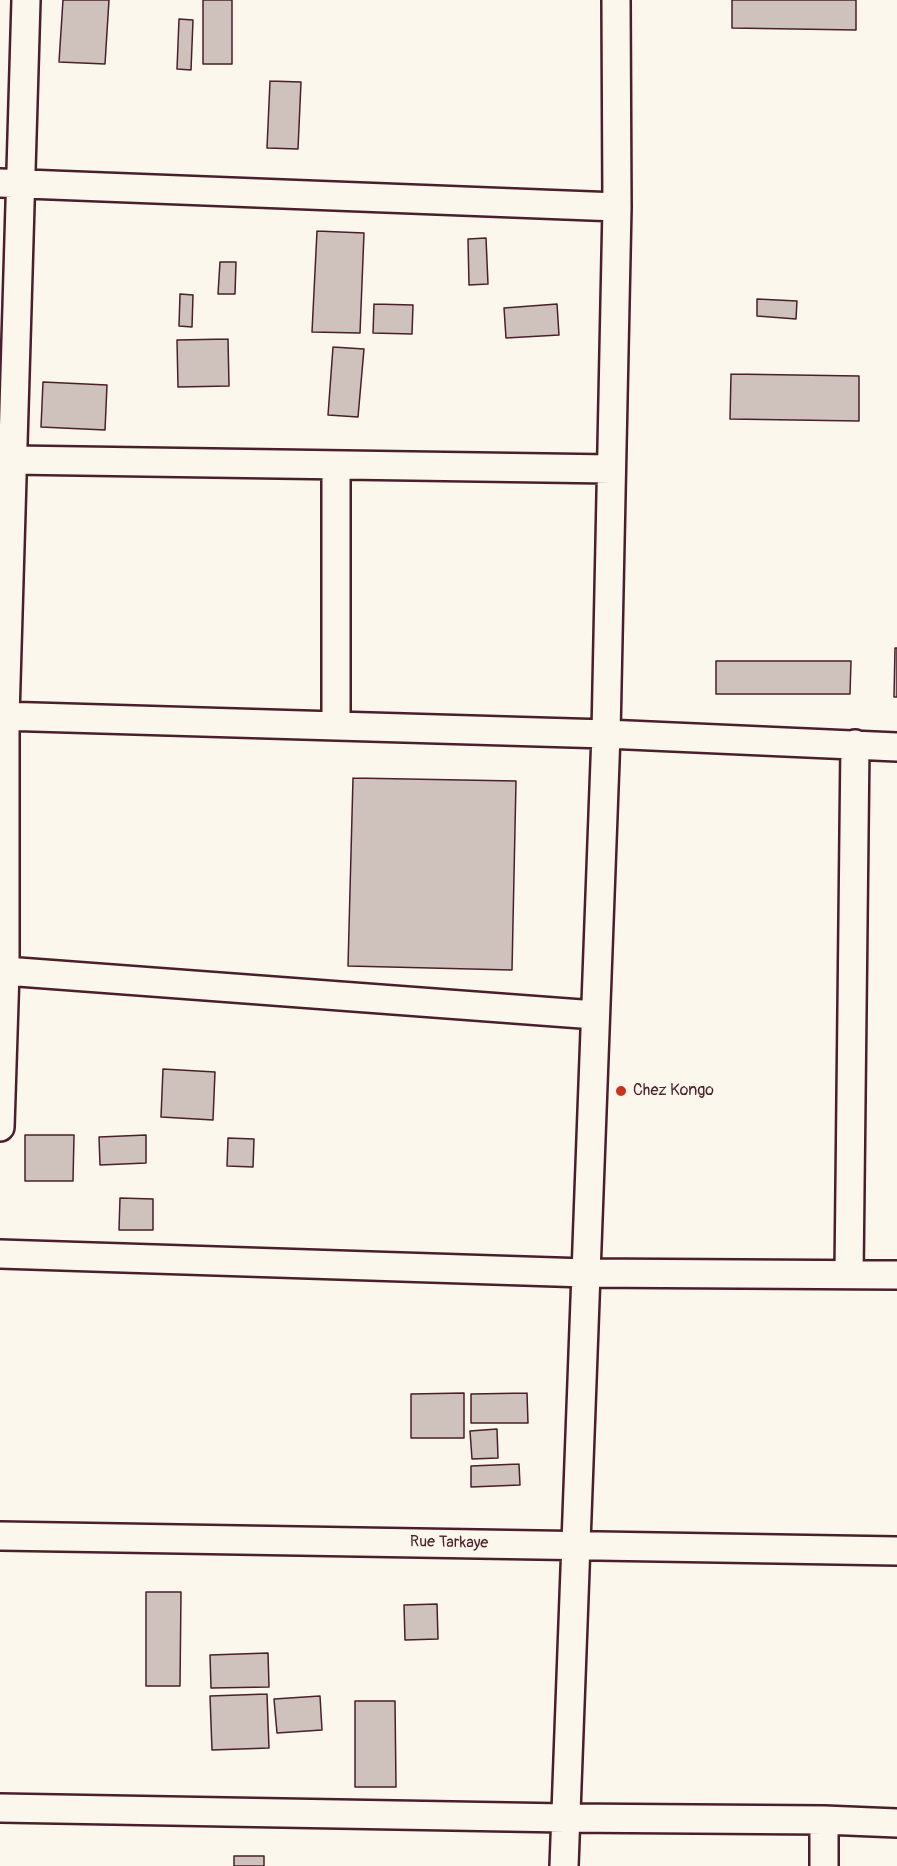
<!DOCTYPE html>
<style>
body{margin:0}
canvas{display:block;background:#fbf7ec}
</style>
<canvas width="897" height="1866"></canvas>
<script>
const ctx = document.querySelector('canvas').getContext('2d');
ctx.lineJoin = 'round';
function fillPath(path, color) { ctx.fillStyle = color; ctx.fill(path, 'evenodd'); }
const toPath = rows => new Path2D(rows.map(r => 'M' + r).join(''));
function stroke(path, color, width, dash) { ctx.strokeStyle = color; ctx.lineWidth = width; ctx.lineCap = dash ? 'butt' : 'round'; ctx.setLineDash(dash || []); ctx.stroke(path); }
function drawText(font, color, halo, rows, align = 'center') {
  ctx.font = font + ' Pangolin,sans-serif'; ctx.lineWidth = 4.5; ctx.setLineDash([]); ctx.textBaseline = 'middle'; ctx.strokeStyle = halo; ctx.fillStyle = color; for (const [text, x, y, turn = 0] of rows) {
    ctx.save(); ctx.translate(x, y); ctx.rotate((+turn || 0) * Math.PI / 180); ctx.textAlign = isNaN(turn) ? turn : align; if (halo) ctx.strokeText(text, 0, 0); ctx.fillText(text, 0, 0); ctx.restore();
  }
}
const building = toPath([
 [63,0,109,0,105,64,59,62,63,0],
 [203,0,232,0,232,64,203,64,203,0],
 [732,0,856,0,856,30,732,28,732,0],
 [179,19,193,20,191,70,177,69,179,19],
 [270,81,301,82,298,149,267,148,270,81],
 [317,231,364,233,360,333,312,332,317,231],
 [486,238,488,284,469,285,468,239,486,238],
 [220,262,236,262,235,294,218,294,220,262],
 [180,294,193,295,192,327,179,326,180,294],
 [757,299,797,301,796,319,757,316,757,299],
 [374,304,413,305,412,334,373,333,374,304],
 [557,304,559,335,506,338,504,308,557,304],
 [228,339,229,386,178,387,177,340,228,339],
 [333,347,364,349,358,417,328,415,333,347],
 [731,374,859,376,859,421,730,419,731,374],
 [43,382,107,385,105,430,41,427,43,382],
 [895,648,897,648,897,697,894,697,895,648],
 [716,661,851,661,850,694,716,694,716,661],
 [353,778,516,781,512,970,348,966,353,778],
 [163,1069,215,1072,213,1120,161,1117,163,1069],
 [25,1135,74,1135,73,1181,25,1181,25,1135],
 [146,1135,146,1163,100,1165,99,1137,146,1135],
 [228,1138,254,1139,253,1167,227,1166,228,1138],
 [120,1198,153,1199,153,1230,119,1230,120,1198],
 [464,1393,464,1438,411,1438,411,1394,464,1393],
 [527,1393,528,1423,471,1423,471,1394,527,1393],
 [497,1429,498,1458,472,1459,470,1431,497,1429],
 [519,1464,520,1485,471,1487,471,1466,519,1464],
 [146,1592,181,1592,180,1686,146,1686,146,1592],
 [437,1604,438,1639,405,1640,404,1605,437,1604],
 [268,1653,269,1687,211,1688,210,1655,268,1653],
 [267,1694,269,1748,212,1750,210,1696,267,1694],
 [320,1696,322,1730,277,1733,274,1699,320,1696],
 [355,1701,395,1701,396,1787,355,1787,355,1701],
 [234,1856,264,1856,264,1866,234,1866,234,1856]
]);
const street = toPath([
 [0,183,617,207],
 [13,460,611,469],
 [336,466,336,726],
 [0,716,606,734,897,747],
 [5,971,595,1015],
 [0,1127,5,971,5,716,26,0],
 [0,1254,586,1273,897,1275],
 [849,1274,855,744],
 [0,1536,897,1551],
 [0,1808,565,1818,824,1820,897,1823],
 [824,1820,824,1866],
 [564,1866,606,734,617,207,616,0]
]);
const markers = [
 [621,1091,6,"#c8321e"]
];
const poiNames = [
 ["Chez Kongo",633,1091]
];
const streetNames = [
 ["Rue Tarkaye",449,1543,1]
];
fillPath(building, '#cfc2bc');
stroke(building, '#4a1f2b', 1.5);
stroke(street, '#4a1f2b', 32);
stroke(street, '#fbf7ec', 27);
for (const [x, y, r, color] of markers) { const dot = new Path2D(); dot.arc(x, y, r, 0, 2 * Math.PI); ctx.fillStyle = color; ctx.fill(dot); stroke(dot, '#fbf7ec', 2); }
drawText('16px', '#4a1f2b', '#fbf7ec', poiNames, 'left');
drawText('16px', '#4a1f2b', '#fbf7ec', streetNames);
</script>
